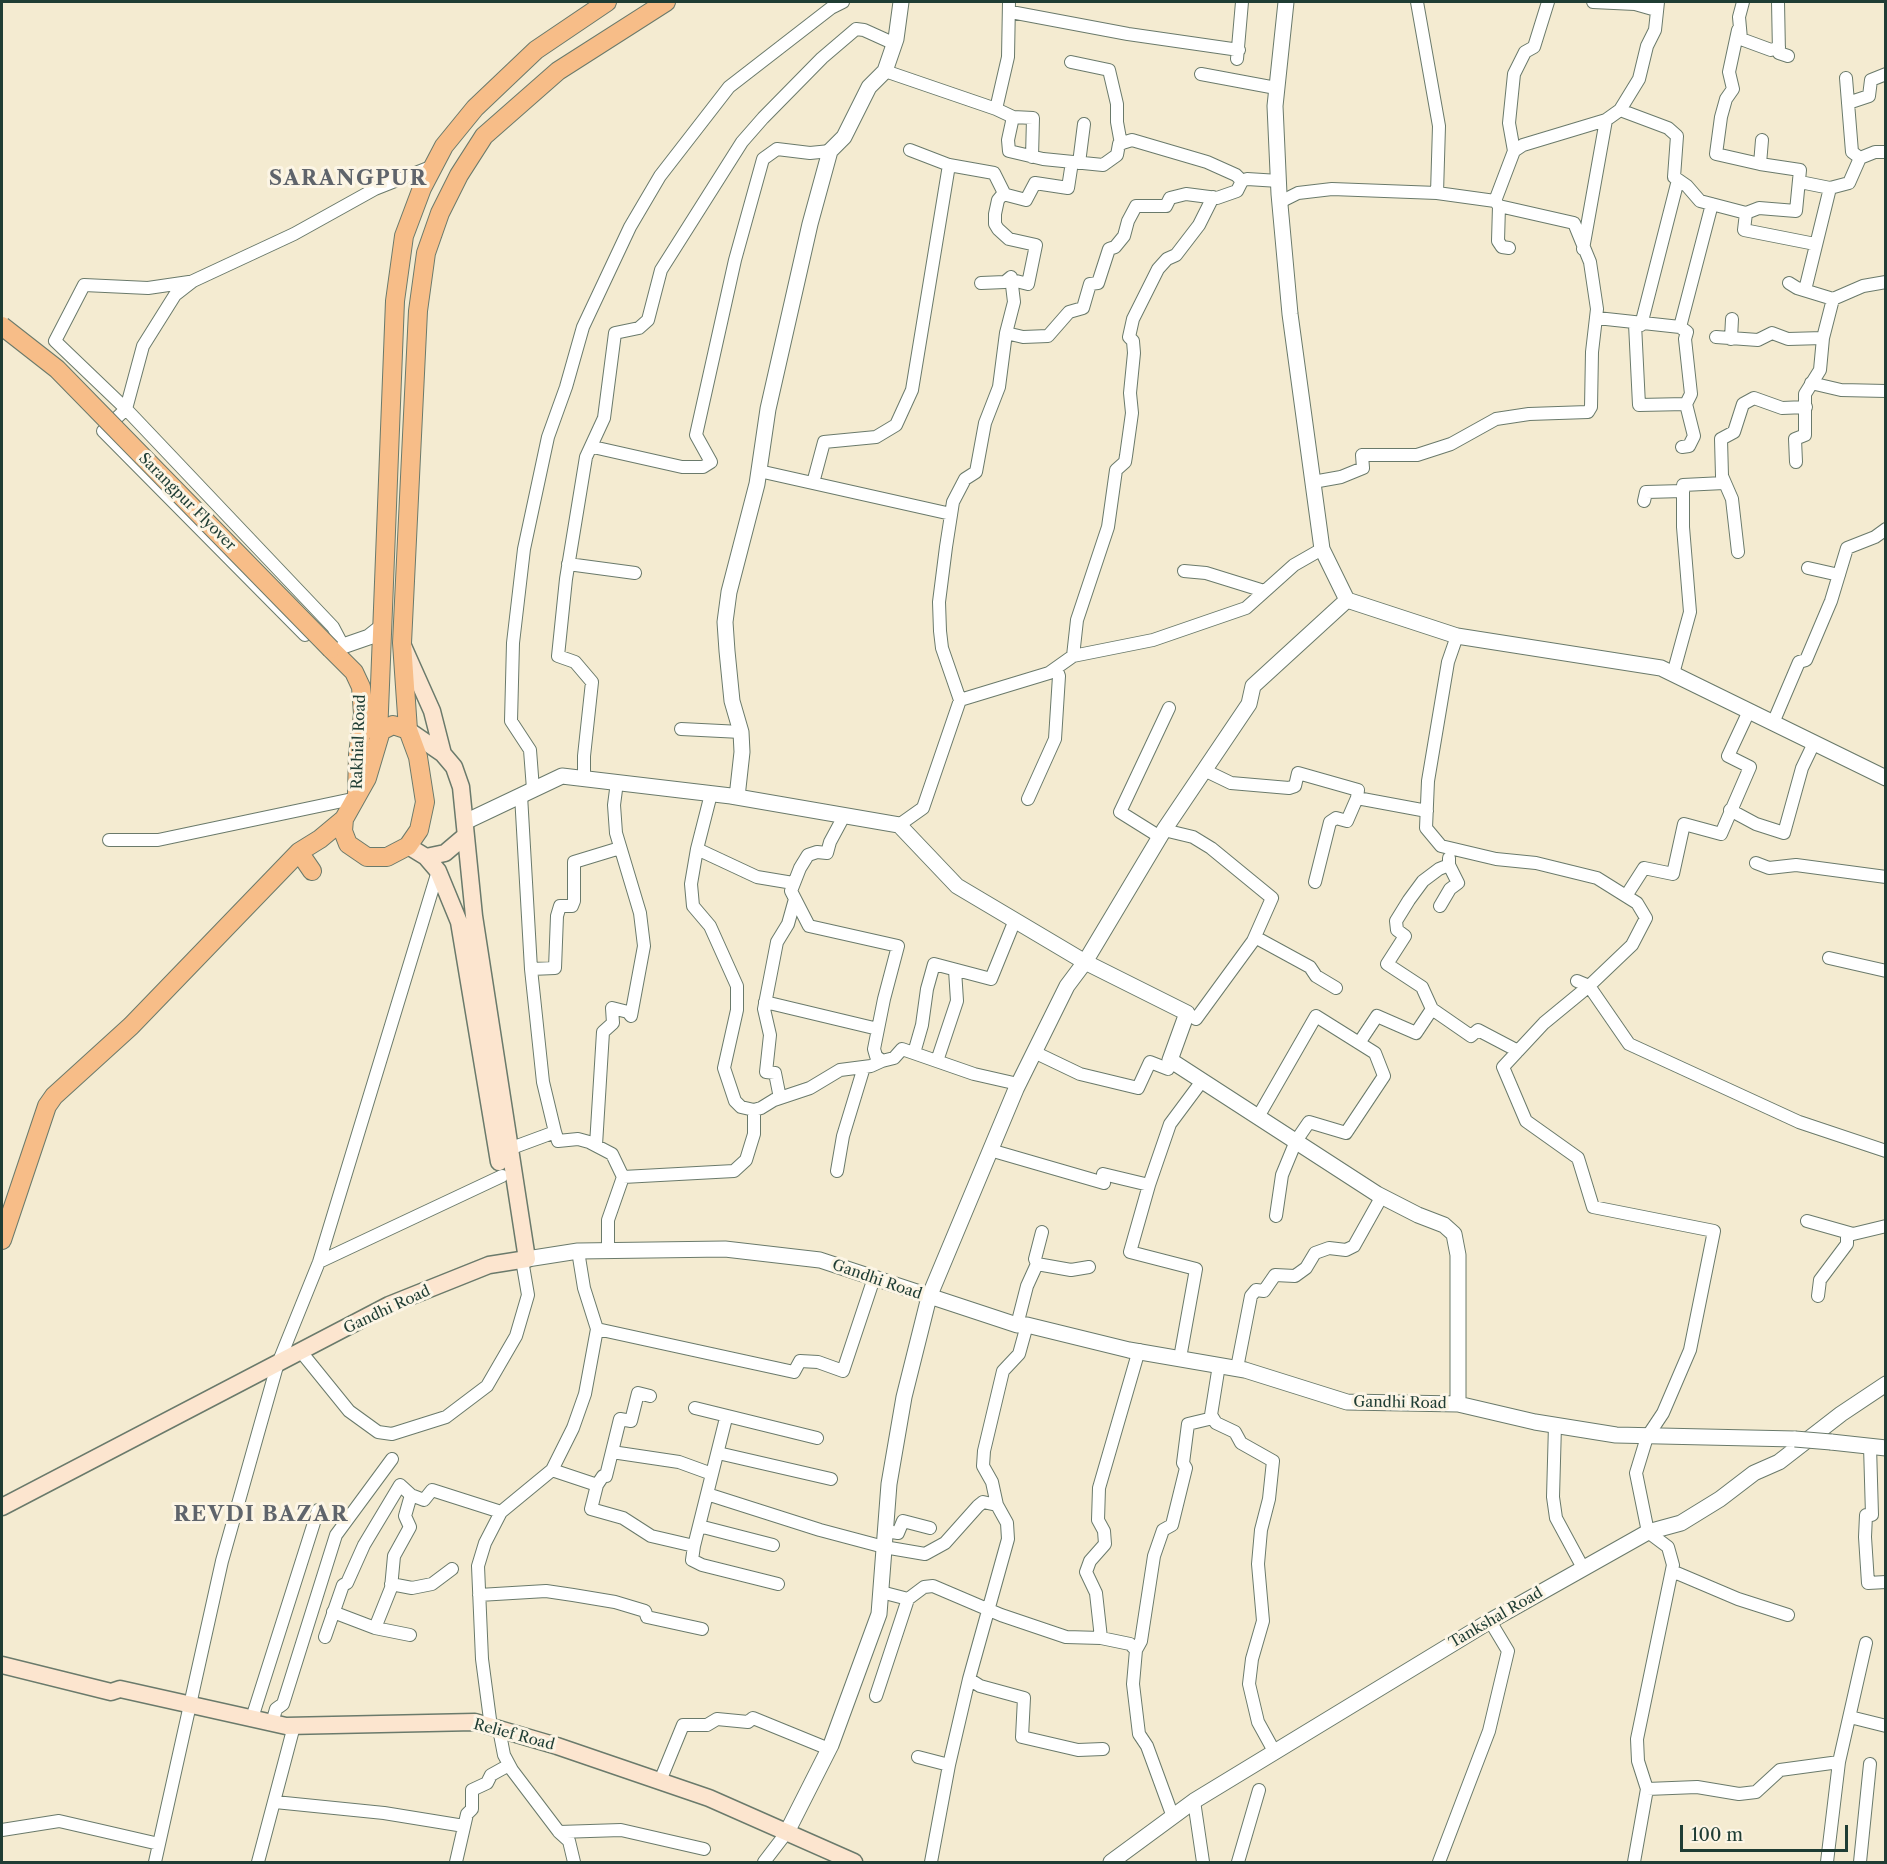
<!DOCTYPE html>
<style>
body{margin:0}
#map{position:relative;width:1887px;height:1864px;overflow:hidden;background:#f4ebd1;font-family:"Libre Caslon Text",serif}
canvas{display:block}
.frame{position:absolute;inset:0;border:3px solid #1f3d34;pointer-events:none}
.scale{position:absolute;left:1680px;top:1825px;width:168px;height:27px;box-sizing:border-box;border:3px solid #1f3d34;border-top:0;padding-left:8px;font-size:18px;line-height:21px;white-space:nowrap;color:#1f3d34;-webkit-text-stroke:4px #fcf5e5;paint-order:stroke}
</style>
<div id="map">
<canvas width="1887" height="1864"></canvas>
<div class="frame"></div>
<div class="scale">100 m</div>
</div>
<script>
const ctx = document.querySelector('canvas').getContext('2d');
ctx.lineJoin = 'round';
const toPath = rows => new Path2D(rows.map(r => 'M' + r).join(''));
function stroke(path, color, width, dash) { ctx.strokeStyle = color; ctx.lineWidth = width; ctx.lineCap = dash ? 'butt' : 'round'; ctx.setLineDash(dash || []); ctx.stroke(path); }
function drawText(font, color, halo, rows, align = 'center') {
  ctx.font = font + ' "Libre Caslon Text",serif'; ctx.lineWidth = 6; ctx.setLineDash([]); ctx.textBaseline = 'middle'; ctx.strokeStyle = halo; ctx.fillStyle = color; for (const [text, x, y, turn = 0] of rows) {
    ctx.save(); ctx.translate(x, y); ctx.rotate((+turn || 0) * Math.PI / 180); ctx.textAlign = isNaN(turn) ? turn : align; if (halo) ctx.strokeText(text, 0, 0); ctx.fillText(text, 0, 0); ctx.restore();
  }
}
const minor = toPath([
 [1009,2,1008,57,996,109,1013,117,1008,140,1009,151,1043,159,1103,165,1117,155,1119,144,1132,140,1207,162,1236,175,1242,181],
 [1417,2,1439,126,1437,193],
 [1593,2,1635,4,1656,10],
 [1743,2,1739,17,1741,39,1771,50,1779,47],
 [1778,2,1779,53,1788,56],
 [1011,12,1128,34,1239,50],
 [1738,30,1729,72,1733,89,1726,99,1721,117,1716,154,1760,164],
 [1237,59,1242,2],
 [1071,62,1109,70,1117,104,1117,122,1121,144],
 [885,71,996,109],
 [1201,74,1276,88],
 [1846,78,1852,152,1860,158,1875,152,1886,152],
 [1848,103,1869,96,1871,80,1886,74],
 [1620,110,1668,128,1677,136,1674,177,1687,186,1700,201,1746,213,1759,208,1796,211,1800,170,1760,164,1762,140],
 [1013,117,1033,118,1032,157],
 [910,150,949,165,994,173,1005,195],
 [1514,151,1509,123,1514,74,1525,52,1534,47,1548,2],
 [1079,163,1084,124],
 [1800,182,1830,188],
 [1280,202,1298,193,1332,189,1437,193,1495,201,1514,151,1523,145,1606,120,1620,110,1639,79,1647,46,1655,30,1658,2],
 [1499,206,1498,241,1502,247,1509,248],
 [1746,213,1744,230,1815,244],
 [1583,249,1606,120],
 [1012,280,1028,284,1036,245,1009,239,998,229,995,224,995,214,998,200,1003,194,1026,200,1035,183,1068,188,1072,162],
 [189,282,148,288,84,285,55,341,126,409,333,627,343,646],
 [981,283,1005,282,1011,277,1014,302,1006,333],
 [1789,283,1797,288,1833,299,1863,286,1886,282],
 [1805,290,1830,188,1849,183,1860,158],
 [1597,318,1680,327],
 [1635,324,1639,405,1686,404],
 [1641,325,1678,180],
 [1716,337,1758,340,1772,333,1788,339,1823,338],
 [1731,339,1732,319],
 [1811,383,1841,390,1886,391],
 [593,447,682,467,703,467,711,462,696,435,735,260,763,159,777,149,810,153,830,151],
 [1682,447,1689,446,1694,436,1686,404,1691,394,1685,339,1687,332,1680,327,1712,204],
 [1796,462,1795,439,1805,435,1805,394,1820,370,1823,338,1833,299],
 [759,471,951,514],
 [1313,482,1341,477,1363,468,1362,455,1417,455,1451,444,1496,419,1529,414,1588,412,1591,407,1592,352,1597,309,1590,262,1574,223,1499,206,1495,201],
 [813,483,824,442,876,437,896,425,912,390,949,165],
 [1644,501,1646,492,1683,491],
 [1738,552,1732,499,1722,476,1721,439,1734,432,1743,404,1754,398,1782,408,1806,407],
 [568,564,635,573],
 [1808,568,1839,575],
 [1184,571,1206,573,1264,591],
 [305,635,103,431,126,409,143,346,175,295,193,281,294,234,375,189,433,166],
 [1457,636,1448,662,1428,781,1426,828,1441,846,1496,859,1536,863,1597,878,1637,903,1646,918,1632,945,1589,986,1544,1023,1503,1067,1526,1121,1578,1158,1593,1207,1714,1231,1690,1350,1663,1413,1647,1437,1636,1473,1648,1532,1668,1547,1673,1565,1637,1739,1638,1761,1647,1789,1634,1862],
 [1073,656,1077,620,1108,527,1116,470,1125,462,1126,456,1132,413,1130,393,1134,353,1133,341,1129,337,1133,319,1158,269,1167,259,1176,255,1199,225,1213,197],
 [1673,674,1690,612,1683,527,1683,485,1724,483],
 [960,700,942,648,940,631,939,602,946,547,953,502,965,479,976,472,985,423,999,387,1006,333,1023,337,1048,336,1069,312,1083,308,1090,284,1098,283,1109,249,1115,247,1124,236,1128,221,1136,206,1166,206,1170,198,1186,194,1217,198,1237,191,1242,181,1247,179,1279,181],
 [1773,723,1799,662,1806,660,1831,601,1847,548,1875,537,1886,529],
 [681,729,741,732],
 [1204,770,1231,783,1289,788,1295,786,1298,773,1358,790,1357,798,1427,811],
 [584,778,584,756,592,682,575,662,558,656,566,579,586,457,604,418,615,333,639,328,648,320,661,270,742,142,763,118,822,58,856,29,864,30,895,44],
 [533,789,530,750,511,721,513,643,524,549,548,437,566,387,583,327,630,227,660,176,729,87,831,8,843,2],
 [711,794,697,849,757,877,793,883],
 [521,795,531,969,555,968,557,916,560,906,572,906,574,901,574,862,620,848],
 [1028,799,1055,739,1059,676,1056,668],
 [1730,810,1756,824,1784,833,1802,768,1814,743],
 [844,816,830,842,827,853,817,852,808,855,800,868,791,891,809,926,898,946,884,999,874,1049,876,1056,882,1061,894,1058,902,1049,974,1074,1018,1084],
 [899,825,923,808,960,700,1049,673,1073,656,1153,640,1246,608,1294,565,1322,549],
 [1164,830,1193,837,1211,848,1272,898,1253,941,1196,1019,1187,1013],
 [1160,837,1120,812,1169,708],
 [109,840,158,840,357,798],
 [697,849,691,884,693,906,710,926,737,986,737,1010,724,1068,735,1101,741,1107,754,1110,761,1108,774,1100,810,1088,840,1070,871,1066,882,1061],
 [1756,863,1769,868,1796,865,1886,877],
 [1449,865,1439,869,1423,881,1409,900,1396,921,1397,930,1405,936,1387,964,1422,987,1432,1009,1471,1036,1478,1030,1518,1051],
 [1315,882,1330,822,1336,818,1347,821,1357,798],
 [1626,896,1644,868,1673,874,1684,824,1721,834,1750,767,1728,756,1749,711],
 [1440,906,1450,889,1458,883,1449,865,1449,858],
 [1255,937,1310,967,1316,976,1336,988],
 [1829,958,1886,971],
 [1577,981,1589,986,1629,1044,1799,1122,1886,1151],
 [765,1002,878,1029],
 [1359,1043,1377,1016,1416,1033,1432,1009],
 [1034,1052,1080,1074,1138,1088,1150,1062,1168,1069,1172,1062],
 [914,1053,922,1025,927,989,934,964,991,979,1015,920],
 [937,1061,957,1001,955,970],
 [780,1098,775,1073,766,1072,770,1035,764,1009,777,942,788,924,795,899],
 [1258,1117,1316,1016,1375,1053,1384,1076,1346,1133,1309,1122,1296,1141,1282,1175,1276,1216],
 [555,1132,558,1141,578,1139,589,1142,612,1154,623,1177,734,1171,746,1160,754,1134,754,1110],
 [596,1145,603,1032,613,1023,612,1008,628,1012,631,1016,644,946,640,913,616,833,614,805,617,782],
 [509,1149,555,1132,543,1082,531,969],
 [990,1150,1104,1183,1103,1174,1149,1185],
 [837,1171,843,1136,864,1067],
 [1807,1221,1853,1234,1886,1226],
 [608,1251,608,1220,623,1177],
 [319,1262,502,1176],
 [1037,1264,1035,1259,1042,1232],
 [1818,1296,1820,1280,1847,1244,1847,1233],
 [1017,1325,1027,1286,1037,1264,1071,1270,1089,1267],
 [597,1329,794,1372,800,1361,818,1362,843,1371,874,1278],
 [302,1353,349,1411,378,1432,392,1434,446,1417,487,1386,516,1336,528,1295,522,1260],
 [1180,1358,1196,1269,1130,1252,1149,1185,1170,1124,1202,1081],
 [1219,1365,1211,1415,1216,1423,1235,1432,1241,1443,1273,1461,1269,1499,1261,1530,1258,1564,1263,1621,1252,1659,1249,1684,1258,1722,1274,1751],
 [1237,1368,1251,1296,1256,1290,1264,1291,1275,1275,1295,1276,1306,1268,1315,1253,1329,1248,1346,1250,1354,1246,1382,1196],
 [695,1408,817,1438],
 [1555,1425,1553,1497,1556,1518,1583,1568],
 [1870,1446,1872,1515,1866,1515,1865,1537,1868,1583,1886,1582],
 [612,1452,679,1462,712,1474],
 [718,1453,831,1479],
 [552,1470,597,1485,591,1509,623,1518,651,1536,694,1546,726,1418],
 [597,1485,603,1476,606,1476,620,1419,631,1421,638,1393,650,1396],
 [707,1494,820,1530,884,1547,925,1554,945,1543,978,1506,983,1502,997,1505,1007,1523,1008,1539,969,1679,980,1686,1024,1698,1022,1737,1078,1750,1103,1749],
 [997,1505,992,1482,983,1466,984,1451,1003,1371,1019,1354,1027,1325],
 [699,1526,773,1545],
 [886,1531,898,1533,903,1521,930,1528],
 [694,1546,692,1560,702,1565,778,1584],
 [1672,1571,1738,1599,1788,1615],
 [391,1584,412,1588,432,1584,452,1569],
 [881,1592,908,1599,924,1587,933,1586,1001,1615,1066,1637,1101,1638,1130,1644,1136,1650],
 [479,1595,546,1591,573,1595,615,1602,645,1611,647,1617,702,1629],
 [333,1612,375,1628],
 [410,1635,375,1628,391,1588,394,1556,410,1527,405,1516,411,1495],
 [325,1637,343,1585,347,1583,364,1545,400,1485,411,1495,424,1500,432,1490,501,1512],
 [1101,1638,1096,1593,1086,1572,1090,1561,1105,1544,1104,1531,1098,1520,1099,1488,1139,1350],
 [876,1696,908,1599],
 [1850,1717,1886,1726],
 [252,1718,318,1510],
 [272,1723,276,1709,283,1704,336,1535,392,1459],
 [491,1727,482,1659,478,1566,485,1543,501,1512,552,1470,573,1428,585,1394,597,1329,584,1288,578,1251],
 [499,1729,504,1755,512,1770,559,1832,569,1841,574,1862],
 [918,1757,949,1765,931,1862],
 [949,1765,969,1679],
 [660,1781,683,1725,707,1725,717,1719,748,1722,753,1718,829,1749],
 [1647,1789,1697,1787,1739,1794,1756,1792,1780,1770,1839,1762],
 [1194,1801,1203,1862],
 [275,1802,384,1813,464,1826],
 [1173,1817,1147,1746,1139,1734,1133,1684,1136,1650,1141,1641,1154,1556,1163,1530,1172,1525,1186,1468,1183,1463,1188,1424,1213,1418],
 [2,1830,59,1821,159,1844],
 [559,1832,621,1830,704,1849],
 [155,1862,222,1561,260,1426,277,1366,319,1262,438,871],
 [258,1862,294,1726],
 [456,1862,467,1814,472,1809,472,1790,487,1783,491,1775,509,1765],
 [764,1862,787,1832],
 [1238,1862,1259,1790],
 [1439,1862,1489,1731,1508,1651,1490,1621],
 [1827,1862,1839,1762,1866,1643],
 [1860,1862,1870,1764]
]);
const tertiary = toPath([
 [1286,2,1275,106,1279,194,1290,314,1322,549,1347,600,1457,636,1661,668,1886,778],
 [343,646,369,637,383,626],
 [737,797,742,752,741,732,732,701,727,651,725,622,729,592,757,484,768,409,810,224,830,151,844,137,869,87,885,71,896,39,901,2],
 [465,822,562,776,731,796,899,825,957,886,1085,962,1187,1013,1170,1060,1377,1194,1418,1215,1444,1225,1454,1234,1458,1255,1458,1404],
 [527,1259,578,1251,725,1249,820,1260,1017,1325,1027,1325,1129,1350,1245,1370,1347,1402,1458,1404,1535,1422,1616,1435,1795,1439],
 [1831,1442,1886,1448],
 [787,1832,831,1745,879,1614,889,1484,904,1397,929,1297,1016,1089,1067,986,1085,962,1164,830,1249,704,1253,686,1347,600],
 [1111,1862,1194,1801,1490,1621,1648,1532,1681,1523,1720,1499,1754,1473,1779,1462,1841,1414,1886,1384]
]);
const secondary = toPath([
 [403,646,432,711,443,754],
 [408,846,426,857,438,871,459,922,499,1162],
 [426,857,445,853,465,836],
 [2,1507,389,1305,489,1265,527,1259,474,916,461,787,454,767,443,754,408,730],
 [2,1665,111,1692,120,1689,286,1726,475,1722,557,1746,709,1798,854,1862]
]);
const primary = toPath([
 [331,649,354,672,361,687,363,714,358,755,357,793],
 [408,730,393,725,381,731,367,778,344,819,343,831,348,844,367,857,387,857,408,846,419,830,425,802,418,757,408,730,402,643,418,311,426,253,440,213,459,175,484,136,558,71,666,2],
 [378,736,395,301,404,236,422,188,444,146,475,108,536,50,607,2],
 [299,852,312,871],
 [2,1240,47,1106,54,1096,131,1026,299,852,320,839,344,819]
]);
const tertiaryBridge = toPath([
 [1795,1439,1831,1442]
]);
const primaryBridge = toPath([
 [2,326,57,369,331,649]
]);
const streetNames = [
 ["Sarangpur Flyover",187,502,45],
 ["Rakhial Road",359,742,-88],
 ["Gandhi Road",877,1280,19],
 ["Gandhi Road",387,1310,-25],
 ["Gandhi Road",1400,1403,1],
 ["Tankshal Road",1496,1618,-30],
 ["Relief Road",514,1735,15]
];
const districtNames = [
 ["SARANGPUR",348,179],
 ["REVDI BAZAR",261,1515]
];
stroke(minor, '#6a7a6b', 14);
stroke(tertiary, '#6a7a6b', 17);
stroke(secondary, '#6a7a6b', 19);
stroke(primary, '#6a7a6b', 20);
stroke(minor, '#fff', 12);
stroke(tertiary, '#fff', 15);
stroke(secondary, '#fce5cf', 16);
stroke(primary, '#f7bd88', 18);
stroke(tertiaryBridge, '#6a7a6b', 17, []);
stroke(primaryBridge, '#6a7a6b', 20, []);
stroke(tertiaryBridge, '#fff', 15);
stroke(primaryBridge, '#f7bd88', 18);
drawText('15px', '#1f3d34', '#fcf5e5', streetNames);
ctx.letterSpacing = '1.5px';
drawText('bold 21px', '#5f646b', '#fcf5e5', districtNames);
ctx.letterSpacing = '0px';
</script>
